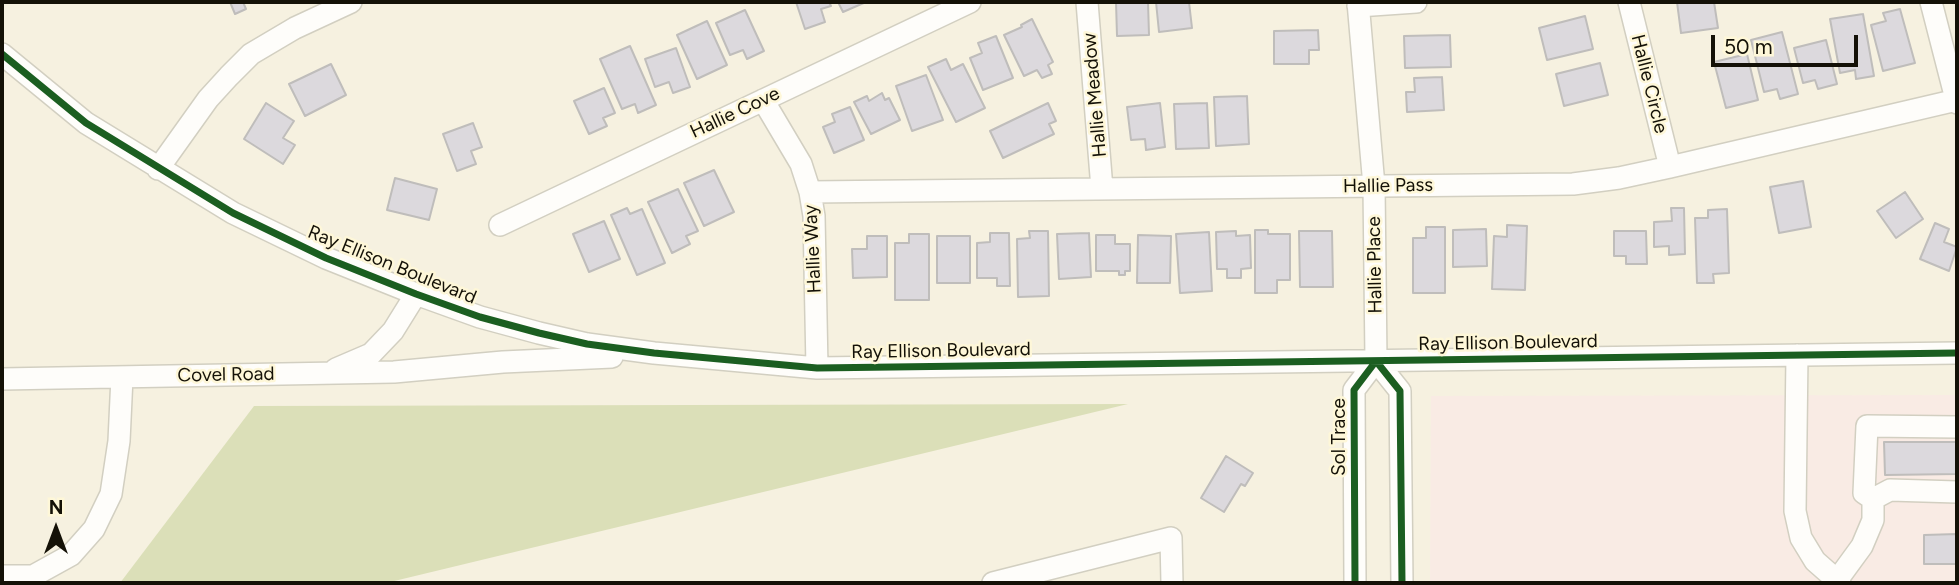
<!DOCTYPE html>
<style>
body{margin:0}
#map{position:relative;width:1959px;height:585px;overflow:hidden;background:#f6f1e0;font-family:Figtree,sans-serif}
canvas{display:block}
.frame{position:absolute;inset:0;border:4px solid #141107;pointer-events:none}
.north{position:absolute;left:21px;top:494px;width:70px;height:70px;-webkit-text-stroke:5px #fef7d8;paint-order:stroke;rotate:0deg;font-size:19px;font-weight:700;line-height:28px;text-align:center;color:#141107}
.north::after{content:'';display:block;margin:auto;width:24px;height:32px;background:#141107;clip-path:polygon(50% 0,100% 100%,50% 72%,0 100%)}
.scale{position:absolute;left:1711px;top:35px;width:147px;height:32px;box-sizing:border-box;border:4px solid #141107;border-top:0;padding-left:9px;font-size:21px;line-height:24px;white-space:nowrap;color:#141107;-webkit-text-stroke:5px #fef7d8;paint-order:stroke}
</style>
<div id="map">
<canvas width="1959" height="585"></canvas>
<div class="frame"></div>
<div class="north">N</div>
<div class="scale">50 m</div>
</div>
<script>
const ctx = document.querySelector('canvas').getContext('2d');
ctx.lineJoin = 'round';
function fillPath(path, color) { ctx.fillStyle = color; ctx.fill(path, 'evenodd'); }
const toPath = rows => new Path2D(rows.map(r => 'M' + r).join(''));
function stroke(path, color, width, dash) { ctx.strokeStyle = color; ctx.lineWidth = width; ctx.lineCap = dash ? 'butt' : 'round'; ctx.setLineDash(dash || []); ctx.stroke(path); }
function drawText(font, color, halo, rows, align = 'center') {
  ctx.font = font + ' Figtree,sans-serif'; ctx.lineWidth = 5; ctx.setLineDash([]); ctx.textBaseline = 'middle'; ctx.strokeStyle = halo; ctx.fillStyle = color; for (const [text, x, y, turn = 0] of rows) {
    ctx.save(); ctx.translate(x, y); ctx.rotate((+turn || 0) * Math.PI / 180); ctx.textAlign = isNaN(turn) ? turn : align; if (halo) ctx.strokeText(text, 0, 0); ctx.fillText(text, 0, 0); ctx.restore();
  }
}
const commercial = toPath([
 [1957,395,1957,583,1430,583,1431,396]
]);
const green = toPath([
 [1128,404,386,583,120,583,254,406]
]);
const building = toPath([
 [230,2,243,2,246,9,235,14,230,2],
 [796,2,829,2,831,6,821,9,825,22,805,29,796,2],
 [838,2,866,2,843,12,838,2],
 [1116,2,1148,2,1149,35,1117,36,1116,2],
 [1156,2,1189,2,1192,28,1159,32,1156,2],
 [1677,2,1714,2,1718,28,1681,33,1677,2],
 [1900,9,1915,63,1883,71,1871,25,1886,21,1883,13,1900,9],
 [745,10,764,51,747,59,743,50,730,55,716,23,745,10],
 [1863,14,1874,76,1856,79,1855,70,1840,73,1830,19,1863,14],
 [1585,16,1593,49,1547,60,1539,28,1585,16],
 [1032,19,1053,62,1048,65,1052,74,1042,78,1037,70,1024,76,1004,35,1022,27,1021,25,1032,19],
 [707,21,727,65,697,79,677,35,707,21],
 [1318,30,1319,50,1309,50,1309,64,1274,64,1274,31,1318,30],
 [1782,32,1798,94,1780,99,1777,89,1764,92,1751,40,1782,32],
 [1450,35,1451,67,1405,68,1404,36,1450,35],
 [996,36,1013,78,983,90,970,58,982,53,978,43,996,36],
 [1826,40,1837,84,1818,89,1815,80,1803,83,1794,48,1826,40],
 [630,46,656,105,638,113,635,104,622,109,600,59,630,46],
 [676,48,690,87,673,93,669,82,655,87,645,59,676,48],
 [1747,54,1758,100,1726,108,1714,62,1747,54],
 [946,59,951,70,963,64,985,108,956,122,928,67,946,59],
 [1600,63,1608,95,1564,106,1556,74,1600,63],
 [331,64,346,95,305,116,289,84,331,64],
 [926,75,943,120,912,131,896,86,926,75],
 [1442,77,1444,110,1407,112,1406,92,1415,92,1414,78,1442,77],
 [604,88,615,113,603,118,607,126,589,134,574,101,604,88],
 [882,93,885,100,889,98,900,120,871,134,854,102,867,96,869,101,882,93],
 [1247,96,1249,144,1216,146,1214,97,1247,96],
 [266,103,294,121,283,138,295,145,283,164,244,139,266,103],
 [1048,103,1056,121,1049,124,1054,134,1003,158,990,131,1048,103],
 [1160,103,1165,147,1146,150,1145,139,1131,140,1127,107,1160,103],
 [1207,103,1209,148,1176,149,1174,104,1207,103],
 [850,107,864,140,834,153,823,127,835,122,832,114,850,107],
 [473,123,482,147,471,151,476,164,457,171,443,134,473,123],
 [714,170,734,212,704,226,684,183,714,170],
 [395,178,437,189,429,220,387,210,395,178],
 [1803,181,1811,227,1779,233,1770,187,1803,181],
 [678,189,698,231,686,236,690,244,672,253,648,202,678,189],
 [1905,192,1923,219,1896,238,1877,211,1905,192],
 [627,208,630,214,642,209,665,263,637,275,611,215,627,208],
 [1671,208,1684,208,1685,254,1669,255,1669,246,1654,247,1654,222,1672,221,1671,208],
 [1727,209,1729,273,1713,274,1714,283,1697,283,1695,218,1708,218,1708,210,1727,209],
 [604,221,620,259,589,272,573,234,604,221],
 [1935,223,1949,229,1944,242,1957,247,1949,271,1920,259,1935,223],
 [1507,225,1527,226,1525,290,1492,289,1494,236,1507,237,1507,225],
 [1426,227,1445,227,1445,293,1413,293,1413,238,1426,238,1426,227],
 [1486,229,1487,266,1453,267,1453,230,1486,229],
 [1255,230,1268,230,1268,234,1290,234,1290,280,1277,280,1277,293,1255,293,1255,230],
 [1029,231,1048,231,1049,296,1018,297,1017,239,1030,238,1029,231],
 [1236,231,1236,236,1250,235,1251,268,1241,269,1241,278,1227,278,1227,269,1217,269,1216,232,1236,231],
 [1299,231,1332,231,1333,287,1300,287,1299,231],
 [1614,231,1646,231,1647,264,1626,264,1626,256,1614,256,1614,231],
 [1209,232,1212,291,1180,293,1176,234,1209,232],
 [990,233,1009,233,1010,286,997,286,997,278,977,278,977,243,990,242,990,233],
 [1089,233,1091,277,1059,279,1057,234,1089,233],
 [909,234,929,234,929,300,895,300,895,243,909,243,909,234],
 [1096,235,1115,235,1115,244,1130,244,1130,271,1125,271,1125,275,1119,275,1119,271,1096,271,1096,235],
 [1138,235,1171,236,1170,283,1137,283,1138,235],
 [867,236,887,236,887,277,853,278,852,249,867,249,867,236],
 [937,236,970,236,970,283,937,283,937,236],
 [1884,442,1957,442,1957,474,1885,475,1884,442],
 [1226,456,1253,473,1245,486,1241,484,1224,512,1201,498,1226,456],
 [1957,534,1957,564,1924,564,1924,535,1957,534]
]);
const minor = toPath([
 [1087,2,1102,189],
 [1358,2,1374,186,1376,361],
 [1629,2,1670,167],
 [1931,2,1957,103],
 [1358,6,1416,2],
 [2,54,86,123,233,213,326,258,416,294,480,317,539,333,587,344,654,353,817,368,1957,353],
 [763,100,801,164,810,192,814,216,817,368],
 [158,169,208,99,229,76,251,54,295,28,351,2],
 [810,192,1573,184,1619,178,1670,167,1957,100],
 [500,225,970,2],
 [1797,355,1795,511,1801,538,1815,561,1840,583],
 [336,369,371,354,393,331,416,294],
 [2,379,394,372,503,362,612,357],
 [1873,499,1864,493,1867,426,1957,427],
 [1873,499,1890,490,1957,492],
 [2,576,33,576,71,555,94,529,111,494,119,441,122,377],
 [993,583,1171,538,1172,583],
 [1355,583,1354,390,1376,361,1400,391,1402,583],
 [1835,583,1862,546,1873,520,1873,499]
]);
const cycleway = toPath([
 [2,54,86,123,233,213,326,258,416,294,480,317,539,333,587,344,654,353,817,368,1957,353],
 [1355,583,1354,390,1376,361,1400,391,1402,583]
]);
const streetNames = [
 ["Hallie Circle",1649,84,76],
 ["Hallie Meadow",1095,95,-95],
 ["Hallie Cove",735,113,-25],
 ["Hallie Pass",1388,186,-1],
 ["Hallie Way",813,249,-93],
 ["Ray Ellison Boulevard",392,265,22],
 ["Hallie Place",1375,265,-91],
 ["Ray Ellison Boulevard",1508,343,-1],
 ["Ray Ellison Boulevard",941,351,-1],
 ["Covel Road",226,375,-1],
 ["Sol Trace",1339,437,-90]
];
fillPath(commercial, '#f9ebe4');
fillPath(green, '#dbdfb8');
fillPath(building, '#dcd9dd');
stroke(building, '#bfbdbb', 2);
stroke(minor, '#d2cfc1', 24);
stroke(minor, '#fefdfa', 21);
stroke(cycleway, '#1b5e20', 7);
drawText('19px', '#141107', '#fef7d8', streetNames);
</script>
